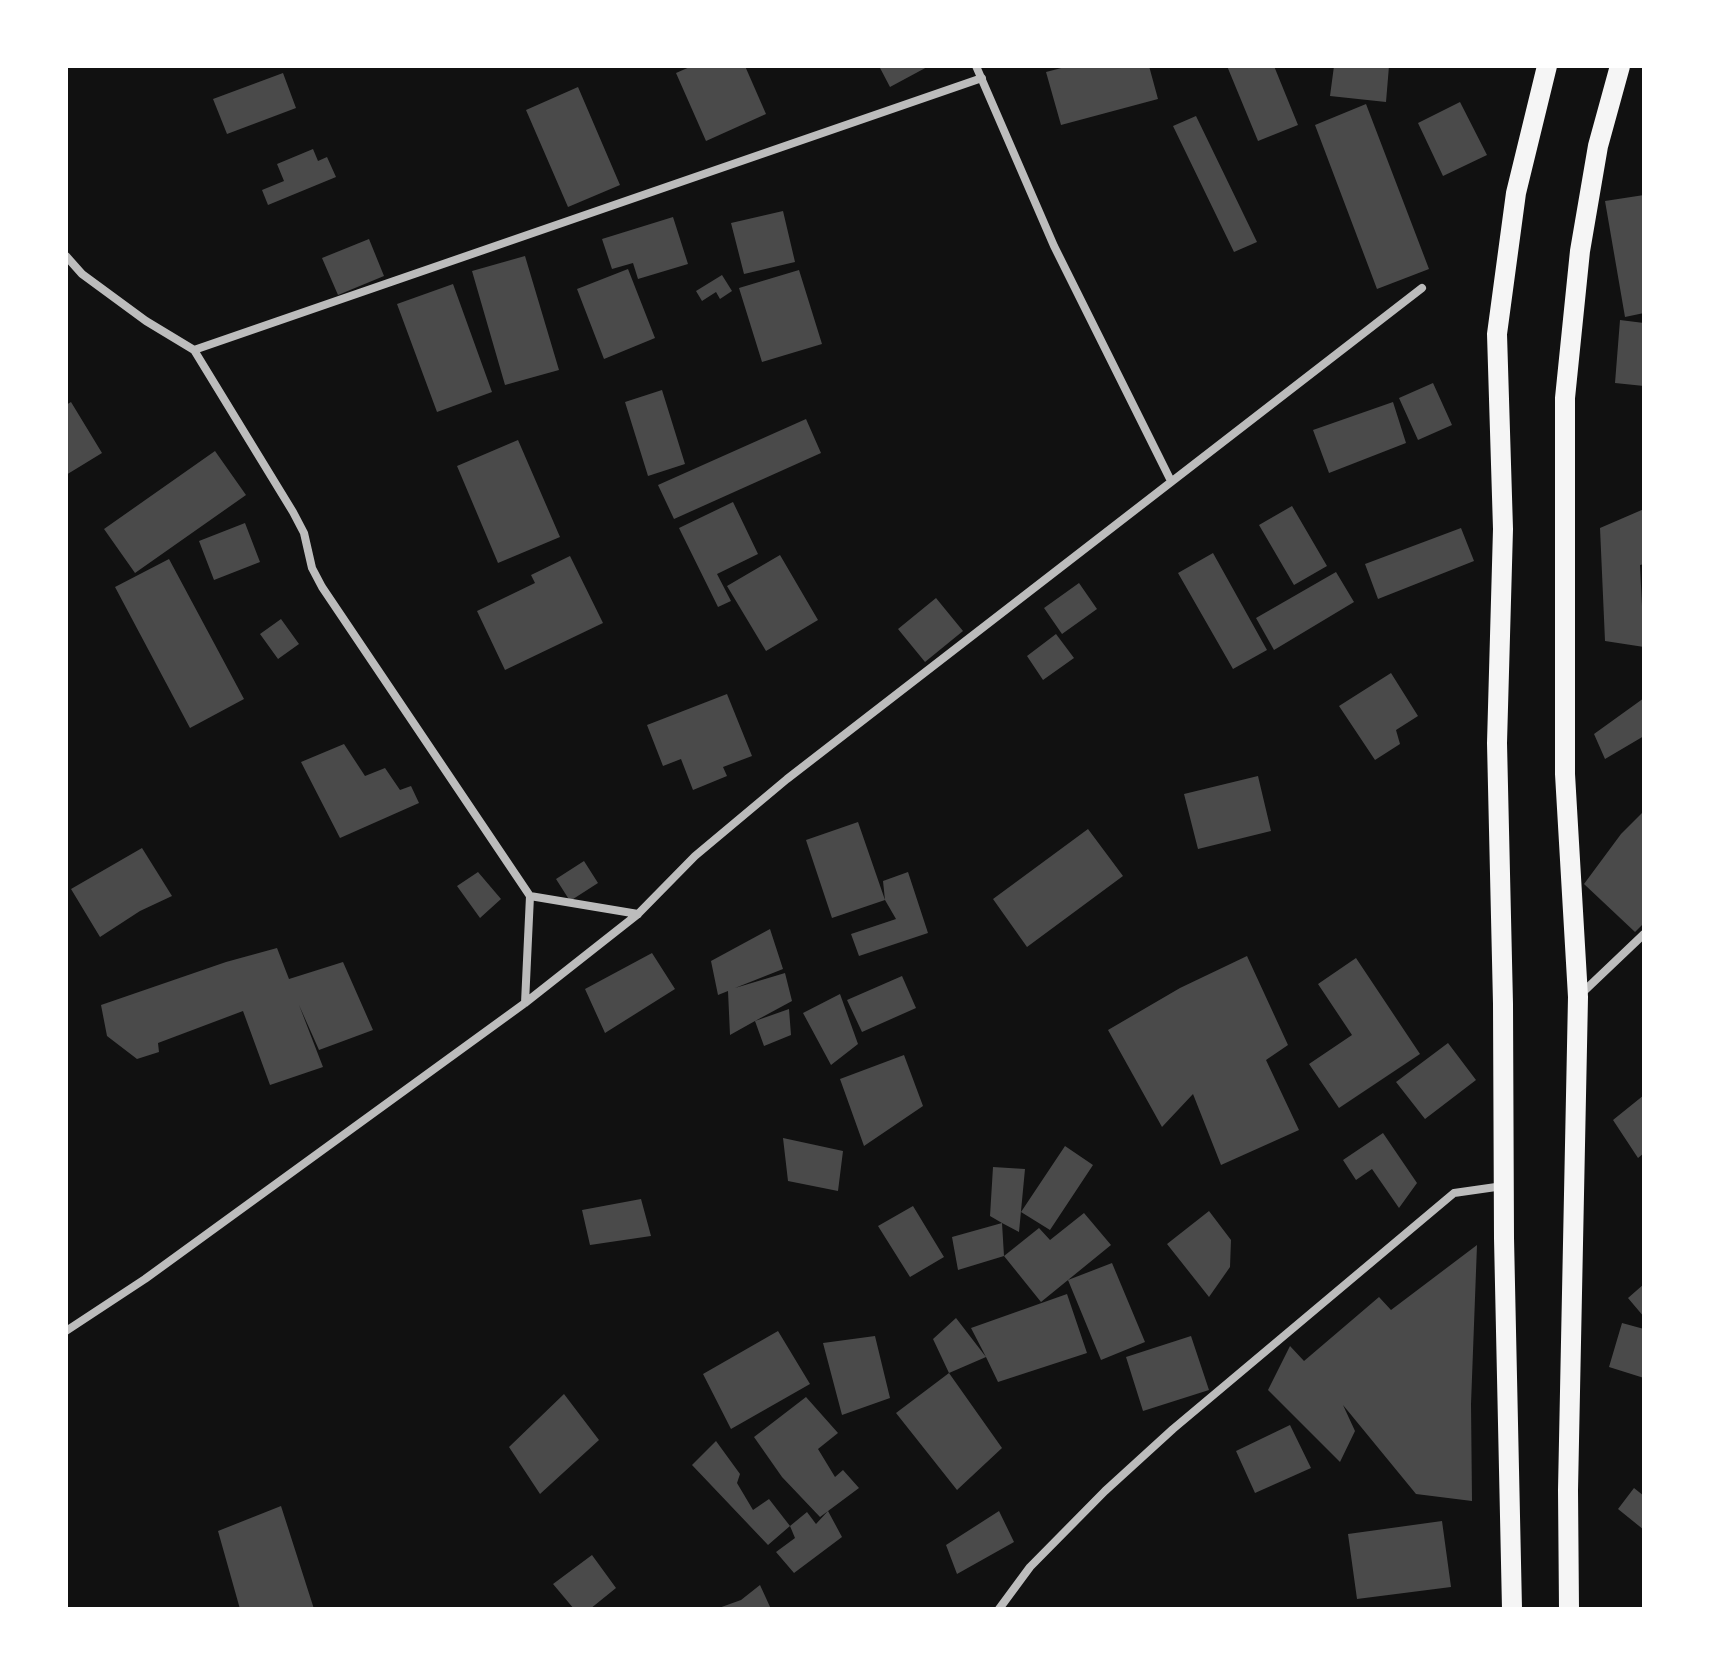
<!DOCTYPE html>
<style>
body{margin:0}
#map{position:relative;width:1710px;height:1675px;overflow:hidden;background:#111;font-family:"Public Sans",sans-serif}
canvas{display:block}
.frame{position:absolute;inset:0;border:68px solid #fff;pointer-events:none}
</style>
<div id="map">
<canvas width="1710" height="1675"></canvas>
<div class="frame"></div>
</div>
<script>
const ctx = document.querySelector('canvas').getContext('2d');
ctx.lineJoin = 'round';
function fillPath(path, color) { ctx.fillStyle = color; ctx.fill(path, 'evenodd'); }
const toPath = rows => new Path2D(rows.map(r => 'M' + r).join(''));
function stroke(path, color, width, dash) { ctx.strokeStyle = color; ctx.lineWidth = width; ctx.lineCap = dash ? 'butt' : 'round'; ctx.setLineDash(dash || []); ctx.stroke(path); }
const building = toPath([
 [692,66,745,66,766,114,706,141,676,73],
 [879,66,929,66,890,87],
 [1069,66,1149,66,1158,99,1061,125,1046,72],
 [1227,66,1274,66,1298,125,1258,141],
 [1334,66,1389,66,1386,102,1330,96],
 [283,73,296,108,227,134,213,99],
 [578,87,620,185,568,207,526,110],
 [1460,102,1487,155,1443,176,1418,123],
 [1366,104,1429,269,1377,289,1315,125],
 [1196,116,1257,242,1234,252,1173,126],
 [313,149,318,161,327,157,336,177,268,205,262,190,284,181,277,164],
 [1644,195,1644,313,1625,317,1605,201],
 [783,211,795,262,744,274,731,223],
 [673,217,688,264,638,279,633,263,612,269,602,239],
 [369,239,384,276,338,295,322,258],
 [525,256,559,370,505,385,472,271],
 [628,269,655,338,604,359,577,289],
 [799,270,822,344,762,362,739,288],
 [722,275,732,291,720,299,716,292,702,301,696,291],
 [453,284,492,392,437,412,397,304],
 [1620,320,1644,323,1644,386,1615,383],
 [1433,383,1452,425,1418,440,1399,398],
 [662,390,685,464,648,476,625,402],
 [71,402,102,453,66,475,66,405],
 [1393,402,1406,443,1329,473,1313,430],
 [806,419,821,453,674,519,658,485],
 [518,440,560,537,498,563,457,466],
 [215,451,246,495,135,573,104,529],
 [733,502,758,554,717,574,731,601,718,607,679,528],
 [1292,506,1327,566,1294,585,1259,525],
 [1644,509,1644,564,1640,565,1644,647,1605,641,1600,528],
 [245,523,260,562,214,580,199,541],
 [1461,528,1474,561,1378,599,1365,564],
 [1213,553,1267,650,1233,669,1178,573],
 [780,555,818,620,766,651,727,586],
 [570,556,603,623,505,670,477,611,535,583,531,575],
 [169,559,244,699,190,728,115,587],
 [1336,572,1354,602,1274,650,1256,618],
 [1079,583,1097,609,1062,634,1044,608],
 [936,598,963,631,925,662,898,629],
 [281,619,299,644,278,659,260,634],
 [1056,634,1074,658,1043,680,1027,656],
 [1391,673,1418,716,1396,730,1400,744,1375,760,1339,706],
 [727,694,752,756,723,767,727,776,693,790,681,759,663,766,647,725],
 [1644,698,1644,736,1605,759,1594,734],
 [344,744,365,776,385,768,400,790,411,786,419,803,340,838,301,762],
 [1258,776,1271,831,1198,849,1184,794],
 [1644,811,1644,923,1635,932,1584,884,1621,834],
 [858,822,885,900,883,881,908,872,928,933,859,956,851,934,896,919,885,900,832,918,806,840],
 [1088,829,1123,876,1027,947,993,899],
 [142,848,172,896,140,911,100,937,71,889],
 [584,861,598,883,570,901,556,879],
 [478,872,501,899,480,918,457,886],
 [770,929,783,969,735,988,785,973,792,1001,755,1021,789,1009,791,1035,764,1046,755,1021,730,1035,728,991,718,995,711,961],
 [277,948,289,979,343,962,373,1030,319,1050,299,1005,323,1067,270,1085,243,1011,158,1043,159,1052,137,1059,107,1036,101,1005,226,962],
 [652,953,675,989,605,1033,585,989],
 [1247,956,1288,1045,1266,1060,1299,1130,1221,1165,1193,1094,1162,1127,1108,1030,1180,988],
 [1356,958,1420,1054,1339,1108,1309,1064,1352,1035,1318,984],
 [902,976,916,1008,862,1032,847,1000],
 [840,994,858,1044,831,1065,803,1013],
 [1448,1043,1476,1080,1425,1119,1396,1082],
 [904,1055,923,1106,864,1146,840,1079],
 [1644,1095,1644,1153,1638,1158,1613,1120],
 [1383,1133,1417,1183,1399,1208,1372,1169,1356,1180,1343,1160],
 [783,1138,843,1151,838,1191,788,1181],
 [1065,1146,1093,1165,1050,1230,1021,1212],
 [993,1167,1025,1169,1019,1232,1002,1223,1004,1256,958,1270,952,1237,1002,1223,990,1216],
 [641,1199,651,1236,590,1245,582,1210],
 [913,1206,944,1257,910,1277,878,1226],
 [1209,1211,1231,1240,1230,1267,1209,1297,1167,1244],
 [1084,1213,1111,1245,1041,1302,1004,1256,1039,1228,1050,1240],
 [1477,1245,1471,1404,1472,1501,1416,1494,1343,1405,1355,1431,1340,1462,1268,1390,1290,1346,1304,1361,1379,1297,1391,1310],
 [1112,1263,1145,1342,1101,1360,1068,1280],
 [1644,1284,1644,1317,1628,1298],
 [1067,1294,1087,1353,998,1382,986,1357,949,1373,933,1339,956,1318,986,1357,971,1328],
 [1622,1323,1644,1329,1644,1378,1609,1367],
 [778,1331,810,1384,731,1429,703,1374],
 [875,1336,890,1398,842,1415,823,1343],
 [1191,1336,1209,1390,1143,1411,1126,1357],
 [949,1373,1002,1448,957,1490,896,1413],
 [564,1394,599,1440,540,1494,509,1447],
 [806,1397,838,1433,818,1449,835,1477,843,1470,859,1488,820,1517,782,1477,754,1437],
 [1290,1425,1311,1468,1255,1493,1236,1451],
 [716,1441,740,1474,737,1483,753,1510,769,1499,790,1526,768,1545,692,1465],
 [1634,1488,1644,1496,1644,1530,1618,1509],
 [281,1506,314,1609,240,1609,218,1531],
 [828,1511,842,1537,794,1573,776,1552,795,1538,790,1526,807,1512,816,1524],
 [999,1511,1014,1542,957,1574,946,1545],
 [1442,1521,1451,1587,1357,1599,1348,1534],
 [592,1555,616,1588,590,1609,574,1609,553,1584],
 [760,1585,771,1609,716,1609,741,1600]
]);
const minor = toPath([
 [976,66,1054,246,1171,481],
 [66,256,82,274,146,321,194,350,293,512,304,533,312,568,322,587,530,896,525,1003],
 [194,350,982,78],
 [530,896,638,914],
 [1582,993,1644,934],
 [66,1331,145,1279,525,1003,638,914,695,856,787,779,1422,288],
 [999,1609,1030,1567,1105,1491,1173,1429,1454,1193,1503,1186]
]);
const primary = toPath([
 [1512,1609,1504,1238,1503,1004,1497,743,1503,529,1497,334,1516,193,1547,66],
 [1569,1609,1568,1490,1578,997,1565,774,1565,398,1580,251,1598,146,1620,66]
]);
fillPath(building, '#4a4a4a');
stroke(minor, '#bcbcbc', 8);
stroke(primary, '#f5f5f5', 20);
</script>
